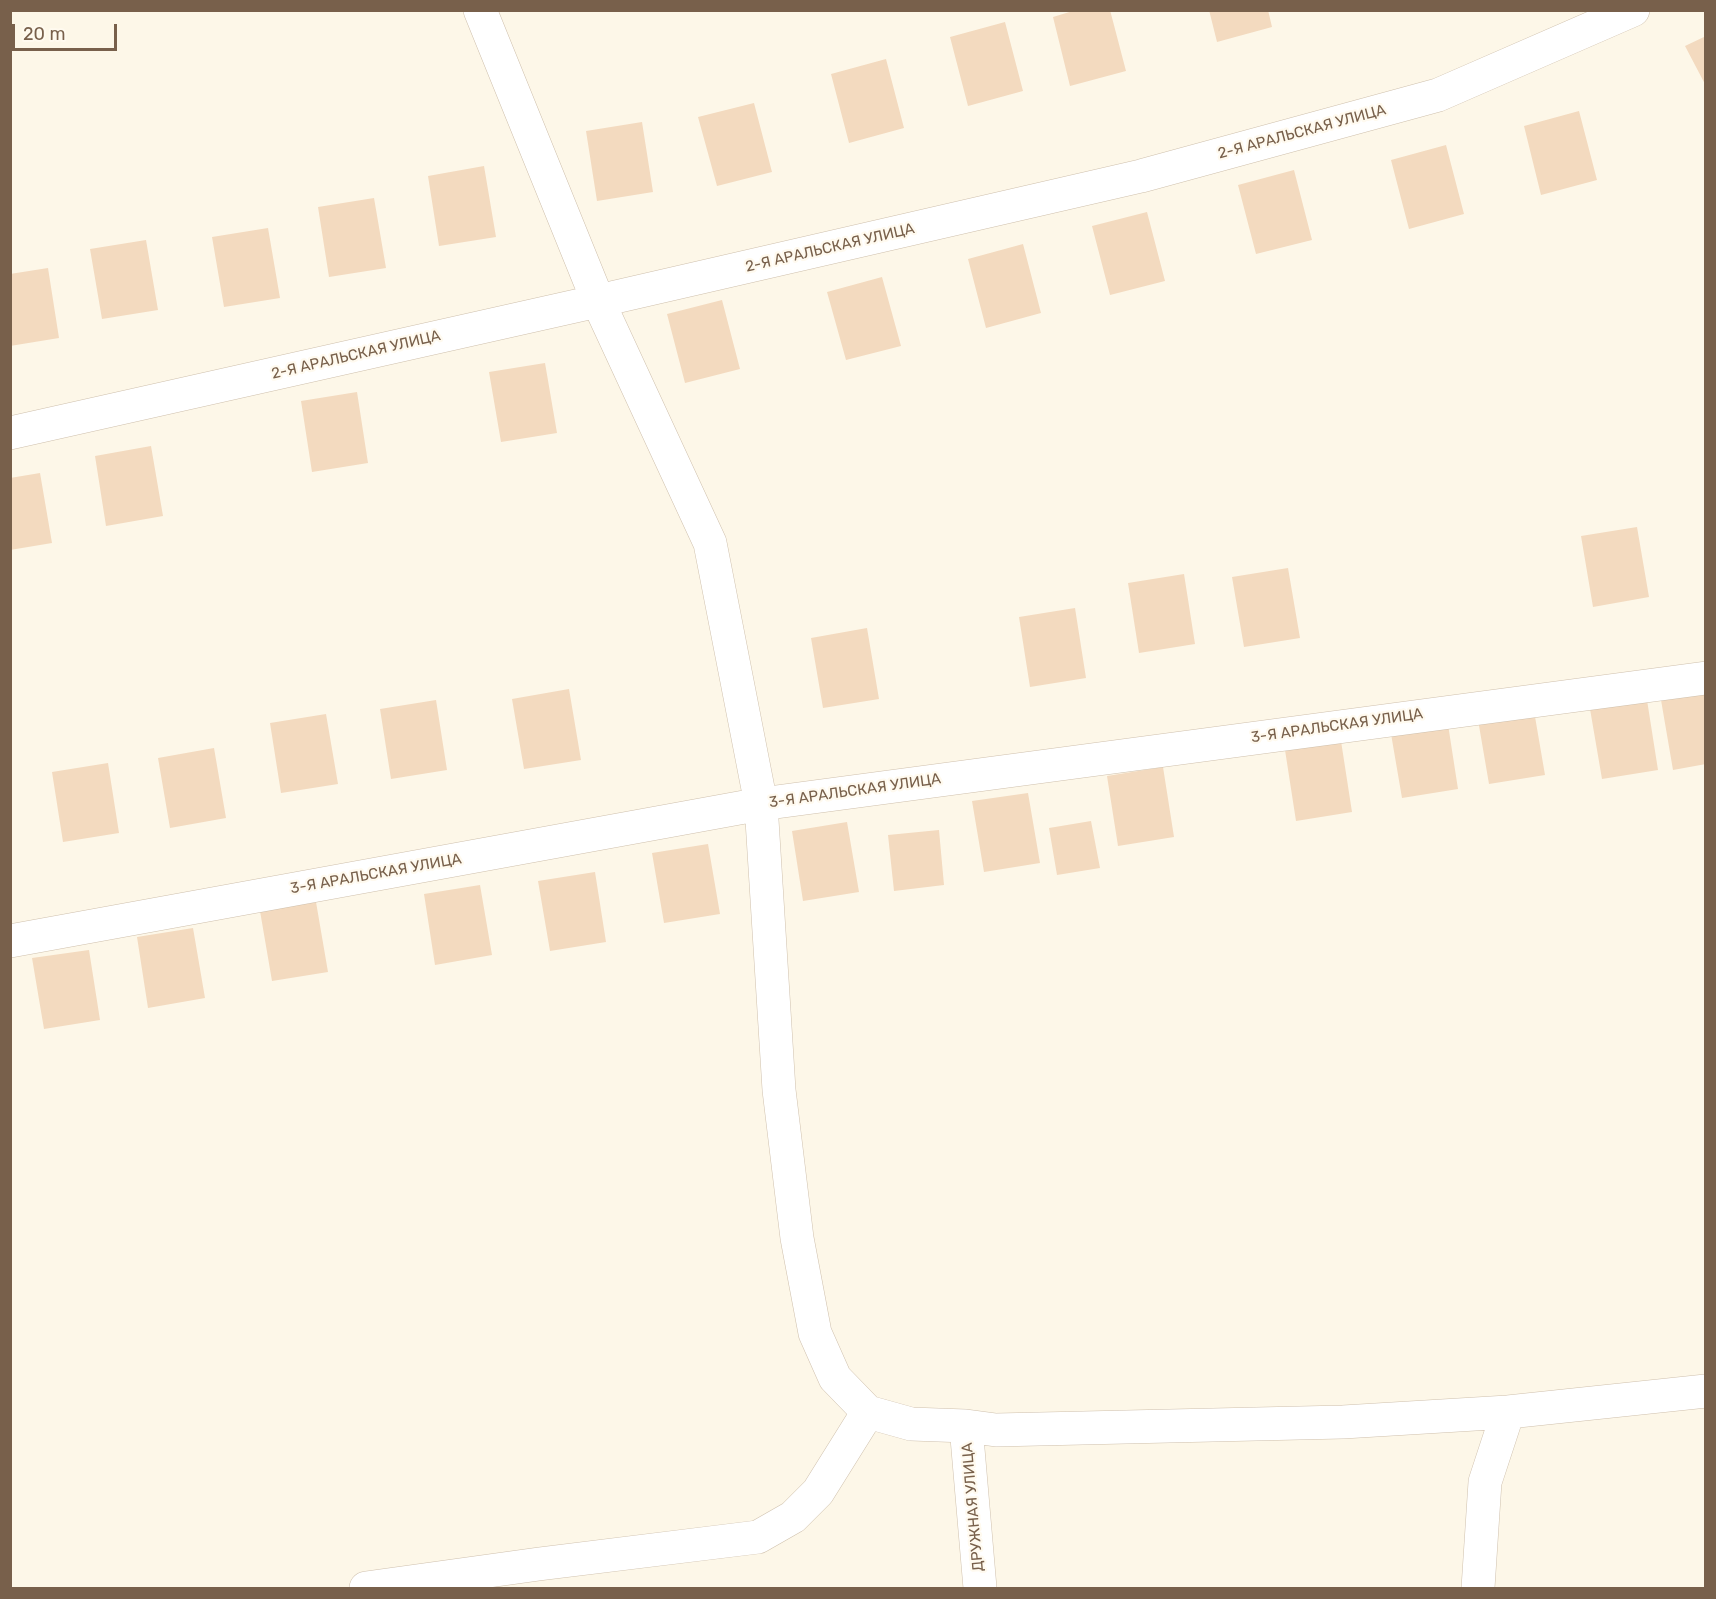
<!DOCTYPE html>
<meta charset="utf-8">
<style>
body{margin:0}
#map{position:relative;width:1716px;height:1599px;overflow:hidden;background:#fdf7e8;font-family:Rubik,sans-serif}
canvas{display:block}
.frame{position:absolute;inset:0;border:12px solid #78604b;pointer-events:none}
.scale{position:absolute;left:12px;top:24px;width:105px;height:27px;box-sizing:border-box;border:3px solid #78604b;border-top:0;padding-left:8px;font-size:18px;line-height:21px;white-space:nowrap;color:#78604b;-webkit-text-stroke:4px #fffaef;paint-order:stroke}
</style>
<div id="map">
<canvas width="1716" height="1599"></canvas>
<div class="frame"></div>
<div class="scale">20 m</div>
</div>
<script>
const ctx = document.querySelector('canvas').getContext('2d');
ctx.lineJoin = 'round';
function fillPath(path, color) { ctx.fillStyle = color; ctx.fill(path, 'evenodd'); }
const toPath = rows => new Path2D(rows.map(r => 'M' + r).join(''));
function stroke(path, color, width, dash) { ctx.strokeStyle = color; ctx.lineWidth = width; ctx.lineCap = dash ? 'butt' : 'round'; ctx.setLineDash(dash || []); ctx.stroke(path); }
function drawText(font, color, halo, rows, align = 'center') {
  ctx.font = font + ' Rubik,sans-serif'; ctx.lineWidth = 4.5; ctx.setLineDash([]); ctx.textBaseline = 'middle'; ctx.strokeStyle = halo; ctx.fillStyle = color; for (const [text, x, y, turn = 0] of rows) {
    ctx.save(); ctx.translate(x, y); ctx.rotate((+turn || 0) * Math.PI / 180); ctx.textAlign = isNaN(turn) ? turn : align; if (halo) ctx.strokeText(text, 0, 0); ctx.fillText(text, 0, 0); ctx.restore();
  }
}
const building = toPath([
 [1076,10,1110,10,1126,71,1070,86,1053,17],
 [1209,10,1268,10,1272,27,1217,42],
 [1005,22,1023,91,968,106,950,37],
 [1706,36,1706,86,1685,46],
 [886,59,904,128,849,143,831,74],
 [754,103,772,172,717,186,698,117],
 [1579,111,1597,180,1541,195,1524,126],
 [642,122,653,192,597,201,586,131],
 [1446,145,1464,214,1409,229,1391,160],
 [484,166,496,237,439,246,428,176],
 [1294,170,1312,240,1256,254,1238,185],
 [374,198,386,268,329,277,318,207],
 [1147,212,1165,281,1110,295,1092,226],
 [268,228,280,298,224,307,212,237],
 [146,240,158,310,102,319,90,249],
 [1023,244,1041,313,986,328,968,259],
 [48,268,59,338,10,346,10,274],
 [882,277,901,346,846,360,827,292],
 [722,300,740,369,685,383,667,314],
 [545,363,557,433,501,442,489,372],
 [357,392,368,463,312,472,301,401],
 [151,446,163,516,106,526,95,456],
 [40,473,52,543,10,550,10,478],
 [1637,527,1649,597,1593,607,1581,536],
 [1288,568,1300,638,1244,647,1232,577],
 [1184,574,1195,644,1139,653,1128,583],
 [1075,608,1086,678,1030,687,1019,617],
 [867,628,879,699,823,708,811,638],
 [569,689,581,760,524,769,512,699],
 [1706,692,1706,764,1673,770,1661,700],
 [436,700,447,770,391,779,380,709],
 [1647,700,1658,770,1602,779,1590,709],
 [1533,705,1545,775,1489,784,1477,714],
 [326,714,338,784,281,793,270,723],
 [1447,718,1458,789,1402,798,1390,728],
 [1341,741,1352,812,1296,821,1285,750],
 [214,748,226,818,170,828,158,758],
 [108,763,119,833,63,842,52,772],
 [1163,767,1174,837,1118,846,1107,776],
 [1028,793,1040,863,984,872,972,801],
 [1091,821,1100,868,1057,875,1049,828],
 [847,822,859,892,803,901,792,831],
 [939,830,944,885,894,891,888,835],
 [708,844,720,914,664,923,652,853],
 [595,872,606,942,550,951,538,881],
 [480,885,492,955,435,965,424,894],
 [316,902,328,972,272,981,260,911],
 [193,928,205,998,148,1008,137,937],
 [89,950,100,1020,44,1029,32,958]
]);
const minor = toPath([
 [480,10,598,301,710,543,761,804,779,1090,797,1238,815,1333,835,1378,868,1412,911,1424,966,1426,996,1430,1343,1422,1508,1412,1706,1391],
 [10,433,598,301,1141,176,1438,95,1633,10],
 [10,941,761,804,1706,678],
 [966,1426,980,1588],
 [366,1588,539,1564,758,1537,793,1517,818,1492,868,1412],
 [1478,1588,1485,1482,1508,1412]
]);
const streetNames = [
 ["2-Я АРАЛЬСКАЯ УЛИЦА",1302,132,-15],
 ["2-Я АРАЛЬСКАЯ УЛИЦА",830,248,-13],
 ["2-Я АРАЛЬСКАЯ УЛИЦА",356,355,-13],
 ["3-Я АРАЛЬСКАЯ УЛИЦА",1337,726,-8],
 ["3-Я АРАЛЬСКАЯ УЛИЦА",855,791,-8],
 ["3-Я АРАЛЬСКАЯ УЛИЦА",376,874,-10],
 ["ДРУЖНАЯ УЛИЦА",973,1507,-95]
];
fillPath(building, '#f3dabf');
stroke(minor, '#cfc0ad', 34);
stroke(minor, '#fff', 33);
drawText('15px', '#78604b', '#fffaef', streetNames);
</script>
